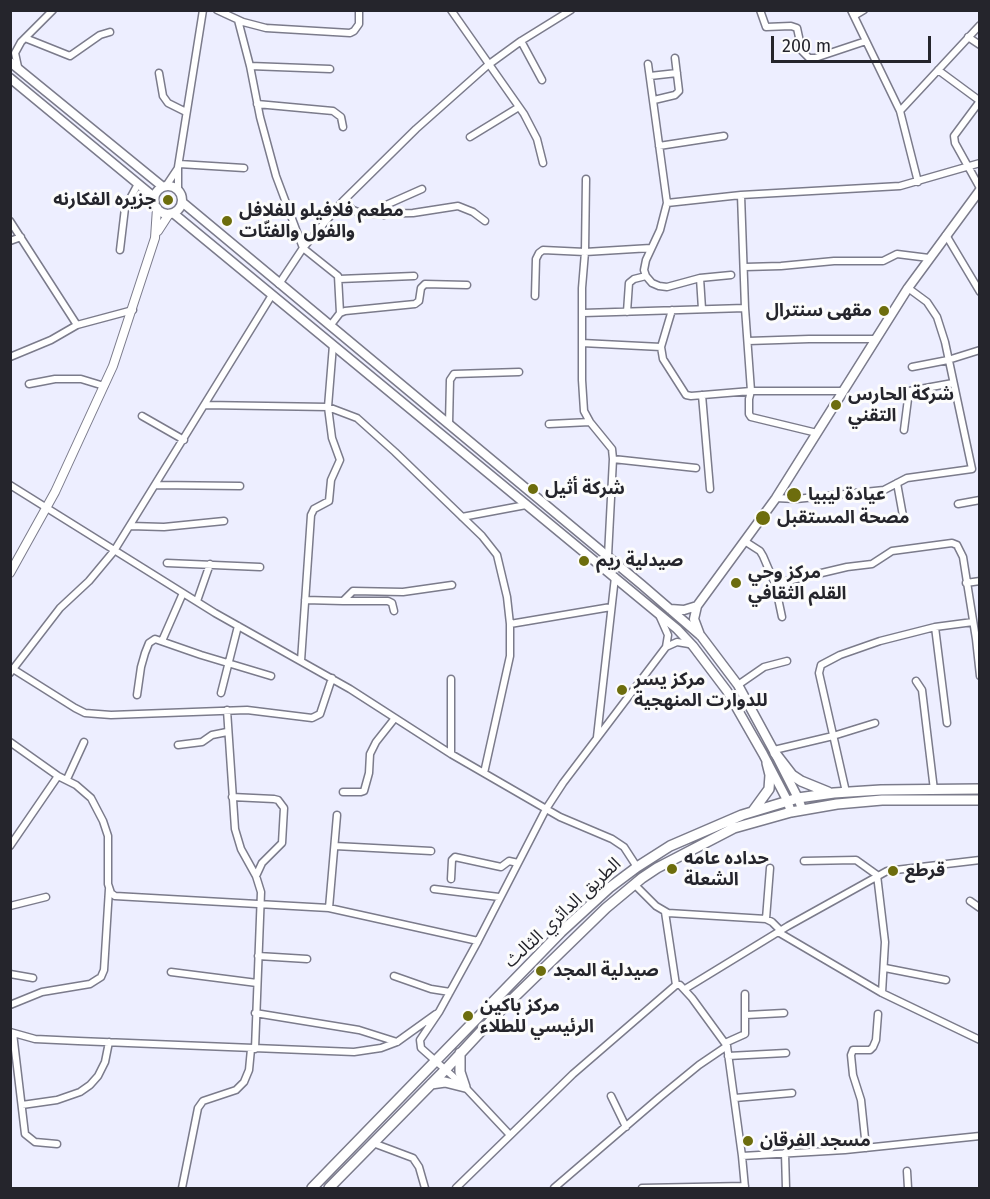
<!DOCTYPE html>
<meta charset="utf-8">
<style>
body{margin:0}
#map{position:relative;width:990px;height:1199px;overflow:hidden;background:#edeeff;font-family:"Fira Sans",sans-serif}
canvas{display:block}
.frame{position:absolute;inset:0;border:12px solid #25252c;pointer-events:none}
.scale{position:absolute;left:771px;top:36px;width:160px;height:27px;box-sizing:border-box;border:3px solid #25252c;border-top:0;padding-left:8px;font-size:18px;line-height:21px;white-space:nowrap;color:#25252c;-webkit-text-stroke:4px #fcfcfc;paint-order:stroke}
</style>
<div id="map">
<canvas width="990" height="1199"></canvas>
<div class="frame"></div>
<div class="scale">200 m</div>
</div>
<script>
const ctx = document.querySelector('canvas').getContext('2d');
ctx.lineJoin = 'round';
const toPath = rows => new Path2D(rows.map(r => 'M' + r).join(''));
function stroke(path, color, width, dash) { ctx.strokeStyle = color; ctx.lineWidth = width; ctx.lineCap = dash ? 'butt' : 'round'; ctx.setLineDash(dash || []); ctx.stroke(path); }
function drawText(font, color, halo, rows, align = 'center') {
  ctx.font = font + ' "Fira Sans","Noto Sans Arabic",sans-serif'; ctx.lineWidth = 6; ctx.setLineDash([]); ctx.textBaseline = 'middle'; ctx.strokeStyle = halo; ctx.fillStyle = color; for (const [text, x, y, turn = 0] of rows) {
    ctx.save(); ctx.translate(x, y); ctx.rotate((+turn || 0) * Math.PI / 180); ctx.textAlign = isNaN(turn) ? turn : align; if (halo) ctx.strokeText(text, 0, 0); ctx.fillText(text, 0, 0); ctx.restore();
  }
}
const minor = toPath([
 [217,10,243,22,266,28,350,33,354,31,359,24,359,10],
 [451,10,524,114,537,139,543,163],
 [760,10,766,27,791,26,797,28,802,51,809,58,815,58,866,41],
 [851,10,900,111,918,182],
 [854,16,864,10],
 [238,20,250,66,260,117,276,176,303,248,338,276,340,313],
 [968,37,980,45],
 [25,38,70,56,100,35,110,32],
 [521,41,542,80],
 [648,64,667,203,660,230,646,260,644,270,646,276,652,283,659,286,667,287,700,278,731,275],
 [250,66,330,69],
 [18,67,15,53,21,42,53,10],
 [938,70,980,101],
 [159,73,163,96,168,103,186,112],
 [650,76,677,73],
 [654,100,675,95,679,91,675,58],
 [980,101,954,136,955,143,980,188],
 [257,104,333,111,341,117,343,127],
 [900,111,980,25],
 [470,137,519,107],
 [659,146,724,136],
 [179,164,244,168],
 [166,186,178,168],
 [178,190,178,167,203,10],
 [343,201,353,210,363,214,413,213,458,206,473,212,485,221],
 [667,203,741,195],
 [384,215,386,205,422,189],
 [10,221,77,325,133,310],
 [946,235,980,292],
 [10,241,21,237],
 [120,250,125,208,138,184],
 [745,267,781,266,834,261,883,261,897,254,929,258],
 [700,278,702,309],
 [339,279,414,276],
 [279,284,303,248,343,201,416,129,488,65,521,41,571,10],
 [535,296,536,259,539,253,543,250,585,252,586,179],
 [672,310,661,347,663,359,686,395,691,396,751,391,749,399,749,414,751,417,817,433],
 [627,312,629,283,634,279,646,276],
 [583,313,745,308],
 [330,326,340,313,345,311,415,304,419,301,421,288,425,284,467,285],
 [748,341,809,339,875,339],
 [582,343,661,347],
 [10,357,51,340,77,325],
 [912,367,948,360,980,350],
 [29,384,55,379,81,379,104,386],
 [843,391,751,391,745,308,741,195,900,186,980,163],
 [702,395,710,489],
 [205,405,328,407,357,418,395,452,482,536,497,555,507,597,510,624,510,656,484,773],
 [142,416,184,440],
 [449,424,450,380,454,374,519,372],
 [549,424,590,422],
 [904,430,909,391,953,383],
 [613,459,696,468],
 [897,483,903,516],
 [10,485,215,613,350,689,451,754,560,817,612,839,624,847,637,867],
 [156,485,240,486],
 [776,498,796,499,884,490,907,478,972,469,945,342,937,317,927,302,908,288],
 [958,504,980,500],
 [462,517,526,505],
 [130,526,164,527,224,521],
 [746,542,760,551,763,556,775,584,782,617],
 [608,556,613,459,612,449,590,422,584,411,582,380,582,288,585,252,651,248],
 [167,563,260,567],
 [966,583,980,581],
 [775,584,847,567,872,564,892,551,952,543,957,545,963,557,976,639,980,676],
 [305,600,343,601,353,591,403,592,452,585],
 [197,601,210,564],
 [343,601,388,601,392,603,394,611],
 [660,617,668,635,666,647],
 [510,624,611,607],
 [935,627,947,723],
 [162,641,183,593],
 [301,661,311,515,314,509,329,501,331,480,340,460,332,438,328,407,333,345],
 [13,669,75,708,85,713,111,715,247,710,312,718,320,714,332,678],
 [10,673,60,608,89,581,114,551,272,295],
 [451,679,451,754],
 [916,681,922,690,934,790],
 [738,685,764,667,787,661],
 [221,693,238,626],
 [137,695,141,667,145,653,149,643,155,639,201,655,271,676],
 [227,710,235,829,241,849,256,876,261,892,255,1049],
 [597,737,615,577],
 [10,742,58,776,76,785,91,798,103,821,108,836,108,884,111,893,115,896,329,908,478,941],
 [178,745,202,742,212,735,227,732],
 [774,750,833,736,875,723],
 [67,779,84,742],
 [343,792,361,792,364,791,369,773,370,754,376,742,395,718],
 [846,792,819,673,821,665,840,655,880,641,935,627,973,622],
 [232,797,274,799,278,800,284,808,282,843,262,863,256,876],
 [10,846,58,776],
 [335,846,431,851],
 [804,861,856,860,877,875,885,942,882,993],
 [451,879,452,860,455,857,501,867,509,861,518,863],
 [634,884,656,906,668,913,766,919,772,922,781,931],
 [434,889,499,897],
 [970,901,980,908],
 [10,906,46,897],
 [329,908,337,815],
 [665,912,676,985],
 [766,919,770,868],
 [778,932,882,993,980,1040],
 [258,956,307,959],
 [885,968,946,980],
 [171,972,257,983],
 [10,974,33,978],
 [394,976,431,989,450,992],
 [676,985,680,985,692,998,727,1046,742,1156,745,1188],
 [685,989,788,926,887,871,980,860],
 [10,1005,42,992,90,984,101,977,104,970,109,889],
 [255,1013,359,1030,397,1042],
 [746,1015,784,1013],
 [10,1032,35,1039,78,1041,354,1052,381,1048,397,1042,436,1014],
 [13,1033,25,1134,35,1142,57,1144],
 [725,1043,745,1034,745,994],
 [728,1056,786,1053],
 [611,1096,626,1127],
 [735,1098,792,1093],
 [22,1105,57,1100,80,1092,90,1085,98,1076,105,1062,109,1042],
 [510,1135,465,1087,421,1048,420,1040,439,1012,478,941,546,809,563,783,666,647,677,642,689,644],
 [373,1143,413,1158,419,1167,425,1188],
 [866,1148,861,1100,853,1075,851,1055,853,1050,870,1050,873,1047,876,1040,878,1014],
 [785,1153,786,1188],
 [742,1156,845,1150,980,1136],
 [907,1171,908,1188],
 [182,1188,198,1108,203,1101,236,1090,244,1082,249,1070,251,1049],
 [456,1188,573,1074,676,985],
 [554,1188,660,1097,699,1065,727,1046],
 [642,1188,745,1186]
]);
const tertiary = toPath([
 [158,231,169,214],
 [10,573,55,492,113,366,155,238,157,208]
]);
const secondary = toPath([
 [10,62,163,187],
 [10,78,154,197],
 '154 200a14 14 0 1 1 28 0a14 14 0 1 1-28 0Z',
 [182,202,642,585,701,636,738,685,775,753,798,798,802,809],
 [173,213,677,629,693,646,727,691,763,754,787,800,791,812],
 [670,609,684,610,697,606],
 [700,635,694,619,697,606,776,498,908,288,980,190]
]);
const primary = toPath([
 [775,753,792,775,801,781,828,792],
 [753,811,769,789,770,775,767,763],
 [460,1053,460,1072,465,1087],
 [431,1084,445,1082,465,1087],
 [312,1188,561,932,609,888,637,867,670,846,742,815,798,798,834,793,881,790,980,789],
 [329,1188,446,1069,497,1014,606,908,642,878,657,868,734,828,791,812,837,804,882,800,980,800]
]);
const markers = [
 [168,200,6,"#6d6d0d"],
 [227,221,6,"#6d6d0d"],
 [884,311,6,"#6d6d0d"],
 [836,405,6,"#6d6d0d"],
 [533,489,6,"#6d6d0d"],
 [794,495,8,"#6d6d0d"],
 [763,518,8,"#6d6d0d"],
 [584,561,6,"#6d6d0d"],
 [736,583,6,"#6d6d0d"],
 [622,690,6,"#6d6d0d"],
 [672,869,6,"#6d6d0d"],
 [893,871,6,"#6d6d0d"],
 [541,971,6,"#6d6d0d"],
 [468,1016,6,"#6d6d0d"],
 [748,1141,6,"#6d6d0d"]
];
const poiNames = [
 ["جزيره الفكارنه",156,200,"right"],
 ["مطعم فلافيلو للفلافل",239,211],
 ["والفول والفتّات",239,232],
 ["مقهى سنترال",872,311,"right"],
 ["شركة الحارس",848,395],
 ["التقني",848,416],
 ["شركة أثيل",545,489],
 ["عيادة ليبيا",808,495],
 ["مصحة المستقبل",777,518],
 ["صيدلية ريم",596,561],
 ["مركز وحي",748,573],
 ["القلم الثقافي",748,594],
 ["مركز يسر",634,680],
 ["للدوارت المنهجية",634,701],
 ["حداده عامه",684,859],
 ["الشعلة",684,880],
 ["قرطع",905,871],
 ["صيدلية المجد",553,971],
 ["مركز باكين",480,1006],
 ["الرئيسي للطلاء",480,1027],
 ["مسجد الفرقان",760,1141]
];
const streetNames = [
 ["الطريق الدائري الثالث",563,913,-43]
];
stroke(minor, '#7b7b8b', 9);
stroke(tertiary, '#7b7b8b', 10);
stroke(secondary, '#7b7b8b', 11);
stroke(primary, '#7b7b8b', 12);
stroke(minor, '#fff', 6);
stroke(tertiary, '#fff', 8);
stroke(secondary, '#fff', 8);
stroke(primary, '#fff', 9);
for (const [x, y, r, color] of markers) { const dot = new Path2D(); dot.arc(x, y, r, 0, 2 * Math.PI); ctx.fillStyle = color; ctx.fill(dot); stroke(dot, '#fcfcfc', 2); }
drawText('bold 18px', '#25252c', '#fcfcfc', poiNames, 'left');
drawText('18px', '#25252c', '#fcfcfc', streetNames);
</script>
